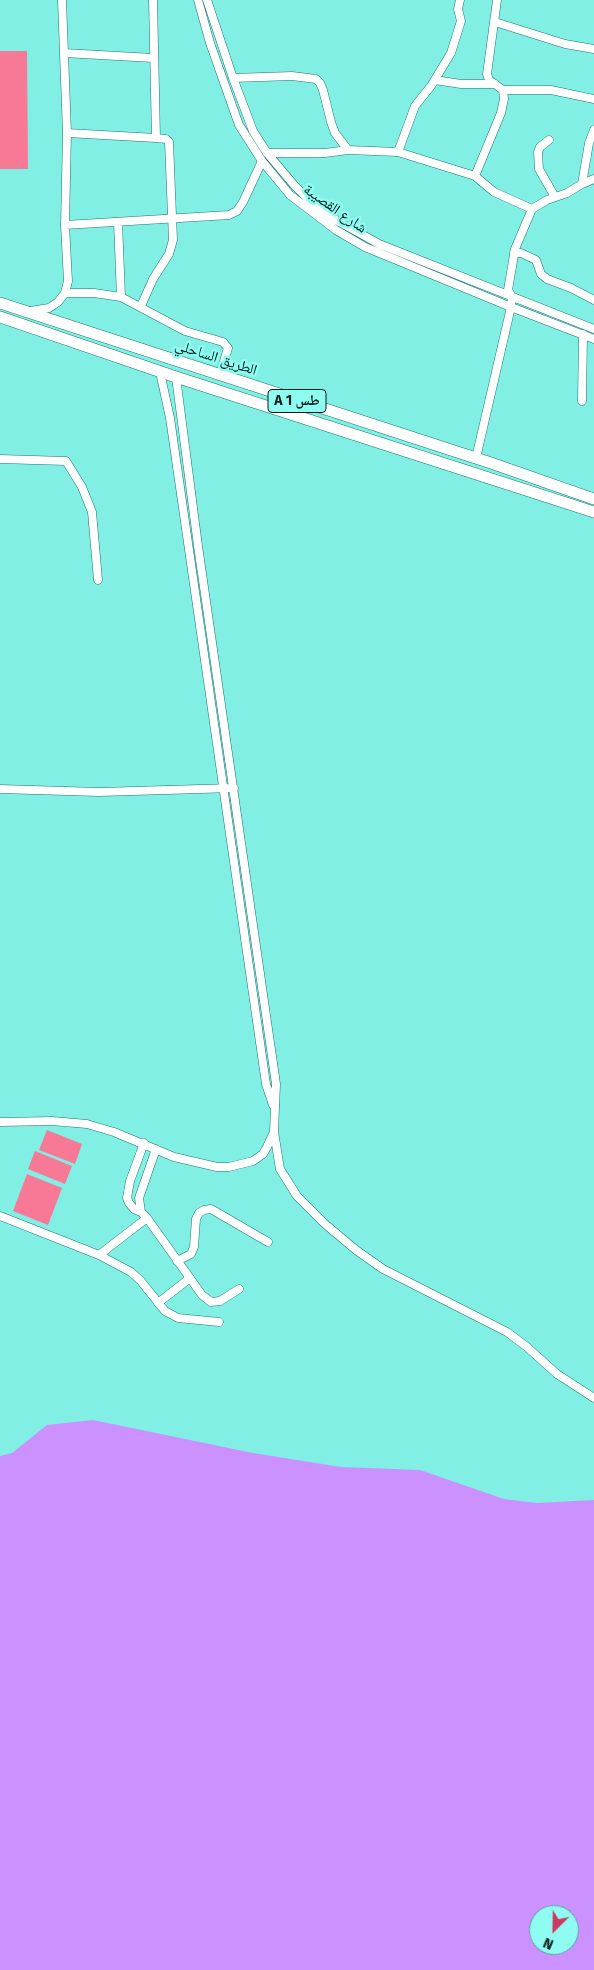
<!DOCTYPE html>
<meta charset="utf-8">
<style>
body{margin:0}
#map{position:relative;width:594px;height:1970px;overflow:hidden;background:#81efe4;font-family:"Fira Sans",sans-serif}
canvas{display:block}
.north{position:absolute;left:529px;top:1905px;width:50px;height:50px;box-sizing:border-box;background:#8ffcf1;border:1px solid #57a29b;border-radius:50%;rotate:203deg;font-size:14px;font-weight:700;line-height:20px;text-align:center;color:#031b19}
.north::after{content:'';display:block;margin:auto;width:18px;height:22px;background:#c93b65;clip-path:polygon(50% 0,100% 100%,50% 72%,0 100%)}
</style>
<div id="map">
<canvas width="594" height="1970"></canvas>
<div class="north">N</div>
</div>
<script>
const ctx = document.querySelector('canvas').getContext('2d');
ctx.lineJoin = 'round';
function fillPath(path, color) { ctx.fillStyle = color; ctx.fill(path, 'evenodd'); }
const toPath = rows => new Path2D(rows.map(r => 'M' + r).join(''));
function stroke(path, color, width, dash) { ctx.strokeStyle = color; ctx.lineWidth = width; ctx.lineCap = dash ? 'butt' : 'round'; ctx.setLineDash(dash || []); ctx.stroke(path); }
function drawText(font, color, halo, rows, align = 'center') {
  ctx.font = font + ' "Fira Sans","Noto Naskh Arabic",sans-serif'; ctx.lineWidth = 5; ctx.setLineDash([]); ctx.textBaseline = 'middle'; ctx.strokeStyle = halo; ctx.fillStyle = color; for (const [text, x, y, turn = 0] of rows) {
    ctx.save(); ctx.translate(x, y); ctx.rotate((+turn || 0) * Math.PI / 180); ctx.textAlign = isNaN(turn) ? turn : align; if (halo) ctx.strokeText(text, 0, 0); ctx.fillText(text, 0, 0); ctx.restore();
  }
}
const green = toPath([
 [0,51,27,51,28,169,0,169],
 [47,1130,82,1144,75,1164,39,1150],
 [35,1151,72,1166,65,1184,28,1169],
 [27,1174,62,1188,48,1225,13,1211]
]);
const water = toPath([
 [93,1420,253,1453,341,1467,420,1470,504,1499,537,1503,594,1500,594,1970,0,1970,0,1456,12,1453,47,1425],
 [539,1915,569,1915,569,1945,539,1945]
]);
const minor = toPath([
 [153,0,156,138],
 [198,0,210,43,239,125,262,161,290,195,336,230,365,247,511,307,594,339],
 [207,0,233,78,253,131,267,153,294,185,308,199,336,220,379,244,594,329],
 [495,22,565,44,594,49],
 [64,53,153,58],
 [233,78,292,76,316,79,320,83,323,90,331,122,335,133,348,150],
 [435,80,461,84,495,84],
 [503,90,551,90,594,99],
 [67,133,156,138,166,139,169,142,173,240,169,254,153,279,141,306],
 [549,140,540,147,538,152,539,169,555,197],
 [398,152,415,106,431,86,451,53,461,21,458,9,460,0],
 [267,153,325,153,348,150,398,152,475,176,494,192,532,209],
 [475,176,501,113,504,99,503,90,489,80,487,74,497,0],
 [582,184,594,179],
 [118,222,121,297],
 [65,225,229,215,237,211,243,202,262,161],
 [514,253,521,253,536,260,541,274,547,279,571,288,594,300],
 [65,293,94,293,121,297,185,331,223,342,228,348,220,375],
 [31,311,49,308,58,302,65,293,68,281,65,225,67,133,62,0],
 [160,372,170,418,266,1084,273,1105],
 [582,401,583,334],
 [476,458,511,307,512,297,508,290,515,249,532,209,547,200,567,193,582,184,589,143,594,130],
 [0,459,66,461,82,487,92,512,98,580],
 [0,789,99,792,234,788],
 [0,1122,52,1121,87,1124,114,1132,174,1157,217,1167,229,1167,253,1161,263,1154,267,1147,274,1132,276,1084,198,546,176,377],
 [274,1132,280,1169,297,1196,325,1224,356,1250,383,1269,507,1332,527,1347,557,1374,594,1398],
 [144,1143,130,1181,127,1198,129,1203,134,1209,141,1212,147,1218,202,1295,211,1302,220,1301,239,1289],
 [141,1212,139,1198,156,1149],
 [0,1216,99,1255,131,1272,140,1280,165,1311,178,1318,219,1322],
 [99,1255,147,1218],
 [177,1261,191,1254,194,1247,196,1219,199,1213,204,1210,211,1209,268,1242],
 [158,1303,190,1278]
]);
const highway = toPath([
 [0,303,491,463,594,499],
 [0,317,176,377,594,512]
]);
const shields = [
 [297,401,58]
];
const shieldNames = [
 ["A 1 طس",297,401]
];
const streetNames = [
 ["شارع القصيبة",335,209,35],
 ["الطريق الساحلي",216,358,18]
];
fillPath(green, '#f87996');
fillPath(water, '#cb92ff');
stroke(minor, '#1c7770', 9);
stroke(highway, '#1c7770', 12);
stroke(minor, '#fff', 8);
stroke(highway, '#fff', 11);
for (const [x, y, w] of shields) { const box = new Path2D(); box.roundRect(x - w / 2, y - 11.5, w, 23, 4); ctx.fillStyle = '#8ffcf1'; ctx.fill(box); stroke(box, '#031b19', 1); }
drawText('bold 14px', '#031b19', null, shieldNames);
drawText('15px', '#031b19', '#8ffcf1', streetNames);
</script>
